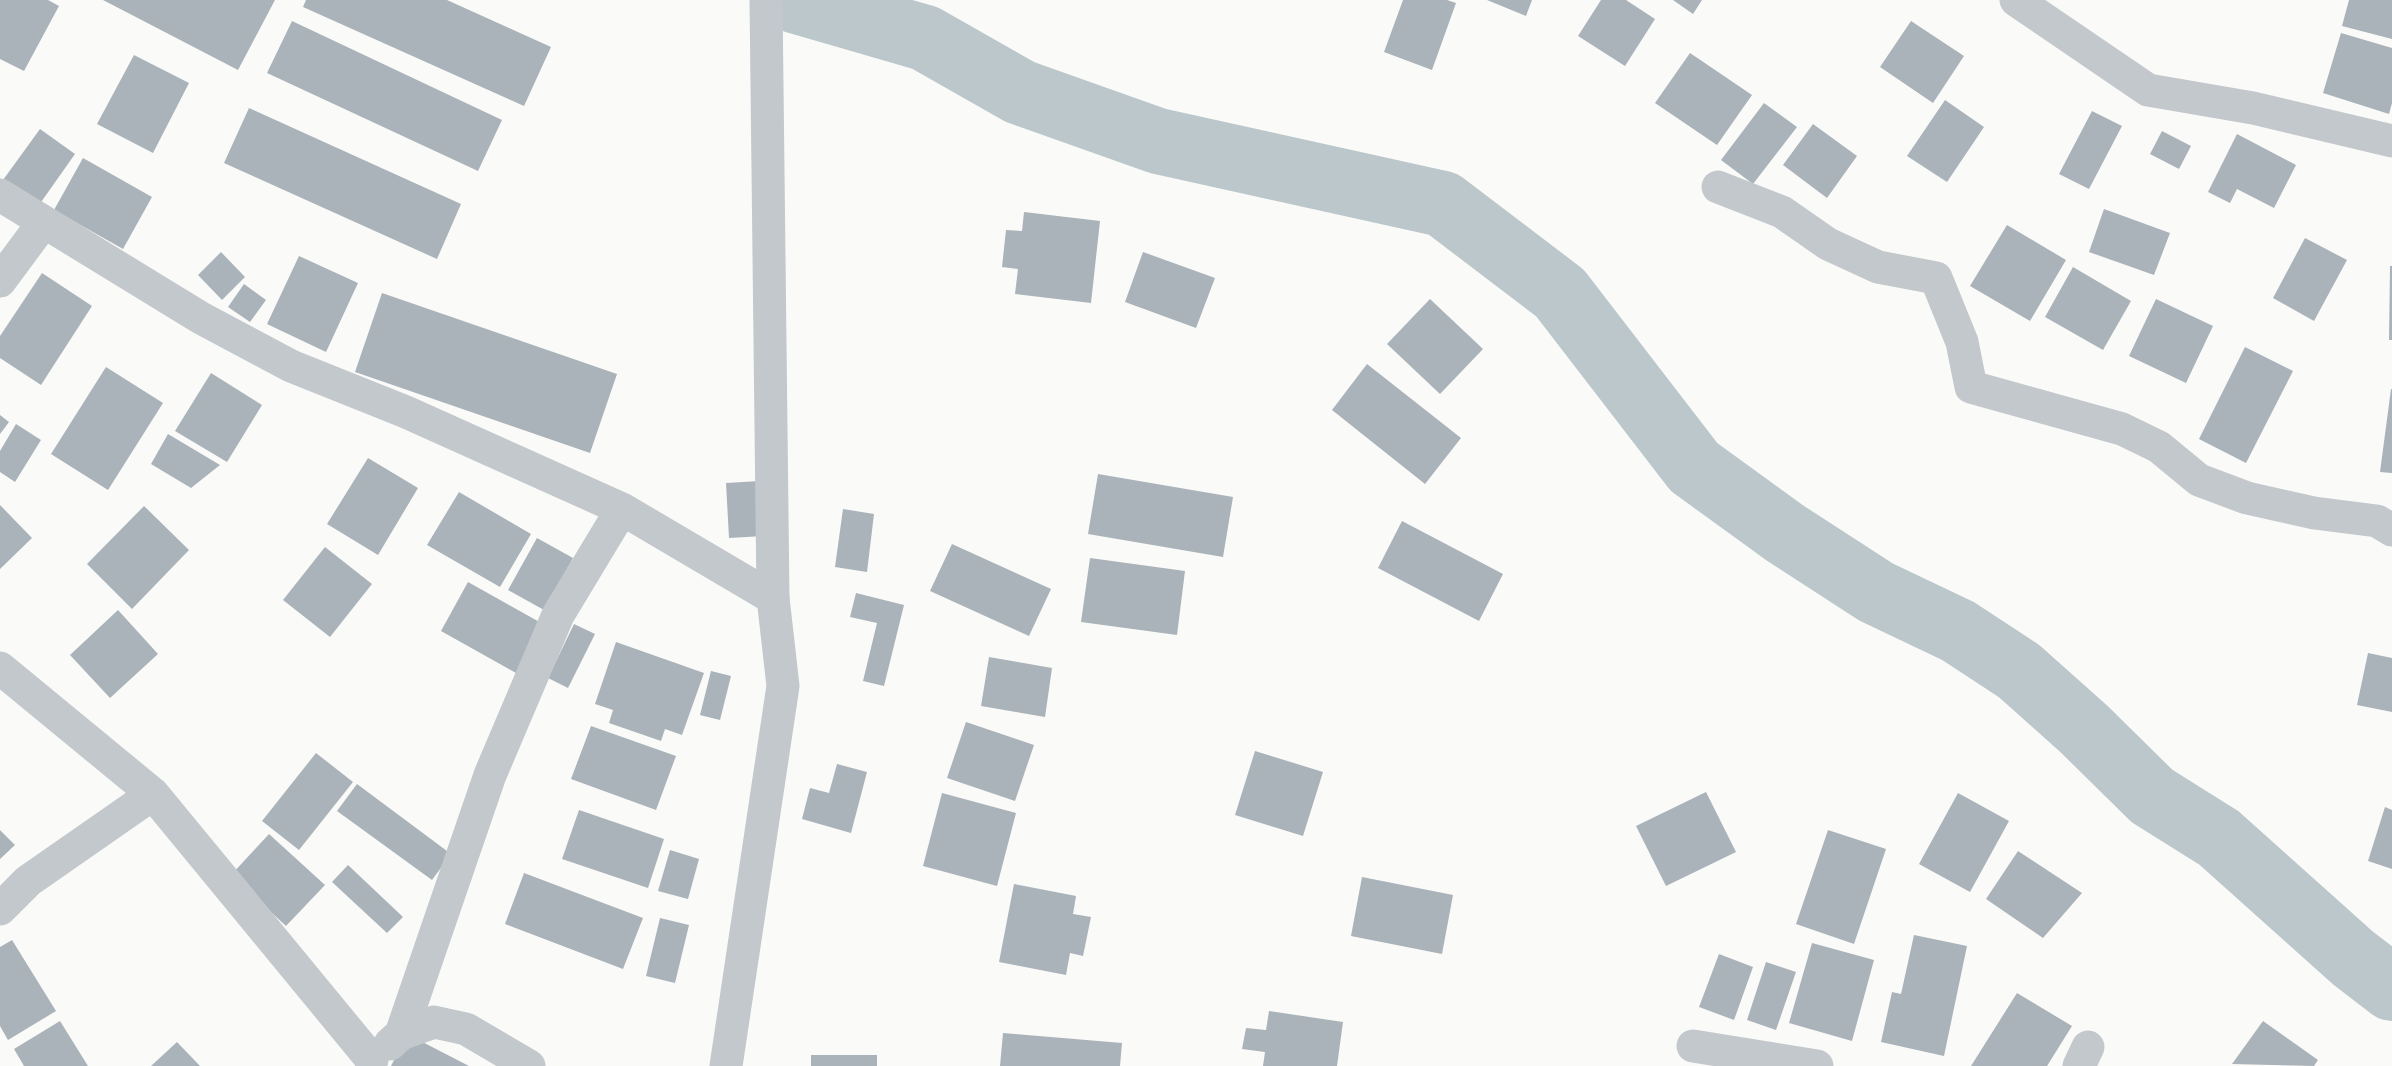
<!DOCTYPE html>
<style>
body{margin:0}
canvas{display:block;background:#fafaf8}
</style>
<canvas width="2392" height="1066"></canvas>
<script>
const ctx = document.querySelector('canvas').getContext('2d');
ctx.lineJoin = 'round';
const toPath = rows => new Path2D(rows.map(r => 'M' + r).join(''));
function stroke(path, color, width, dash) { ctx.strokeStyle = color; ctx.lineWidth = width; ctx.lineCap = dash ? 'butt' : 'round'; ctx.setLineDash(dash || []); ctx.stroke(path); }
function fillPath(path, color) { ctx.fillStyle = color; ctx.fill(path, 'evenodd'); }
const river = toPath([
 [794,0,925,38,1020,92,1158,141,1443,204,1560,293,1694,467,1785,533,1876,592,1958,631,2019,671,2084,729,2152,796,2219,838,2353,958,2392,988]
]);
const building = toPath([
 [0,0,48,0,59,6,24,71,0,59],
 [103,0,275,0,238,70],
 [306,0,447,0,551,47,524,106,303,7],
 [1403,0,1447,0,1456,3,1432,70,1384,52],
 [1487,0,1532,0,1526,16],
 [1601,0,1626,0,1655,19,1625,66,1578,36],
 [1673,0,1702,0,1693,14],
 [2349,0,2392,0,2392,39,2342,26],
 [292,21,502,120,478,171,267,73],
 [1911,21,1964,56,1933,103,1880,67],
 [2341,33,2392,48,2392,103,2389,114,2323,93],
 [1690,53,1752,95,1717,145,1655,103],
 [134,55,189,83,153,153,97,124],
 [1945,100,1984,127,1947,182,1907,156],
 [1764,103,1797,127,1753,184,1721,160],
 [249,108,461,204,437,259,224,163],
 [2092,111,2122,126,2089,189,2059,174],
 [1813,124,1857,156,1827,198,1783,165],
 [40,129,75,154,39,205,3,180],
 [2162,131,2191,146,2179,169,2150,154],
 [2237,134,2296,165,2274,208,2237,189,2230,203,2208,192],
 [83,158,152,197,123,249,54,210],
 [2104,209,2170,233,2154,275,2089,252],
 [1024,212,1100,221,1091,303,1015,294,1018,269,1002,267,1006,230,1022,231],
 [2007,225,2066,260,2030,321,1970,286],
 [2305,238,2347,260,2314,321,2273,298],
 [221,252,245,277,222,300,198,275],
 [1143,252,1215,278,1196,328,1125,302],
 [299,256,358,283,326,352,267,324],
 [2390,266,2392,266,2392,340,2389,340],
 [2073,267,2131,301,2103,350,2045,317],
 [42,273,92,306,41,385,0,358,0,336],
 [244,284,266,300,250,322,228,307],
 [382,293,617,374,590,453,355,372],
 [1430,299,1483,349,1440,394,1387,344],
 [2156,299,2213,326,2186,383,2129,356],
 [2245,347,2293,371,2246,463,2199,439],
 [1367,364,1461,438,1425,484,1332,410],
 [106,367,163,403,108,490,51,454],
 [211,373,262,405,227,462,175,431],
 [2391,389,2392,389,2392,473,2380,472],
 [0,415,9,422,0,434],
 [16,424,41,440,15,482,0,472,0,451],
 [168,434,220,465,191,488,151,464],
 [368,458,418,488,378,555,327,524],
 [1098,474,1233,497,1223,557,1088,534],
 [760,481,764,536,729,538,726,483],
 [459,492,531,534,500,587,427,545],
 [0,505,32,538,0,569],
 [144,506,189,550,132,609,87,564],
 [843,509,874,514,867,572,835,567],
 [1402,521,1503,574,1479,621,1378,568],
 [537,538,573,558,544,610,508,590],
 [952,544,1051,589,1029,636,930,591],
 [325,547,372,584,330,637,283,600],
 [1090,558,1185,571,1177,635,1081,622],
 [468,582,543,624,516,673,441,631],
 [856,593,904,605,884,686,863,681,877,623,850,617],
 [118,610,158,654,110,698,70,655],
 [574,624,595,634,568,688,548,678],
 [616,642,704,673,682,735,665,729,661,741,609,723,613,710,595,704],
 [2368,653,2392,658,2392,712,2357,705],
 [989,657,1052,668,1045,717,981,706],
 [711,671,731,676,720,720,700,715],
 [966,722,1034,745,1015,801,947,778],
 [591,726,676,756,656,810,571,779],
 [1255,751,1323,772,1303,836,1235,815],
 [316,753,353,782,299,850,262,821],
 [837,764,867,772,851,833,802,819,810,788,829,793],
 [357,784,451,854,432,880,337,811],
 [1706,792,1736,852,1666,886,1636,826],
 [942,793,1016,813,997,886,923,866],
 [1958,793,2009,821,1970,892,1919,864],
 [2385,807,2392,810,2392,869,2368,861],
 [579,810,664,839,648,888,562,859],
 [0,830,15,845,0,859],
 [1828,830,1886,849,1854,944,1796,924],
 [269,834,325,885,286,926,231,875],
 [670,850,699,859,688,899,658,891],
 [2018,851,2082,893,2043,938,1986,899],
 [348,865,403,917,387,933,332,882],
 [524,873,643,918,623,969,505,924],
 [1362,877,1453,895,1442,954,1351,936],
 [1014,884,1076,896,1073,914,1091,917,1083,956,1070,953,1066,975,999,962],
 [660,918,689,925,675,983,646,976],
 [1914,935,1967,946,1944,1056,1881,1042,1892,992,1901,994],
 [12,940,56,1011,8,1040,0,1026,0,947],
 [1812,943,1874,960,1852,1041,1789,1023],
 [1719,954,1753,967,1734,1020,1699,1007],
 [1766,962,1796,972,1776,1030,1747,1020],
 [2017,993,2072,1026,2047,1066,1971,1066],
 [1269,1011,1343,1022,1337,1066,1263,1066,1265,1052,1242,1049,1246,1028,1266,1030],
 [60,1021,88,1066,24,1066,14,1049],
 [2263,1021,2318,1060,2314,1066,2232,1064],
 [1003,1033,1122,1043,1120,1066,1000,1066],
 [407,1034,469,1066,391,1066],
 [177,1042,200,1066,151,1066],
 [811,1055,877,1055,877,1066,811,1066]
]);
const minor = toPath([
 [2016,0,2148,90,2253,108,2392,141],
 [1718,187,1782,212,1828,244,1878,267,1936,278,1962,342,1971,387,2122,429,2159,447,2199,480,2247,498,2314,513,2377,521,2392,530],
 [0,195,201,318,291,366,406,412,622,509,773,598],
 [0,281,43,223],
 [0,668,153,794,372,1060],
 [0,909,28,881,153,794],
 [401,1034,490,775,558,615,622,509],
 [390,1044,401,1034,434,1022,466,1029,529,1066],
 [1693,1046,1817,1066],
 [2079,1066,2088,1047]
]);
const tertiary = toPath([
 [726,1066,783,686,773,598,766,0]
]);
stroke(river, '#bbc7cb', 66);
fillPath(building, '#aab3b9');
stroke(minor, '#c3c8cc', 33);
stroke(tertiary, '#c3c8cc', 33);
</script>
